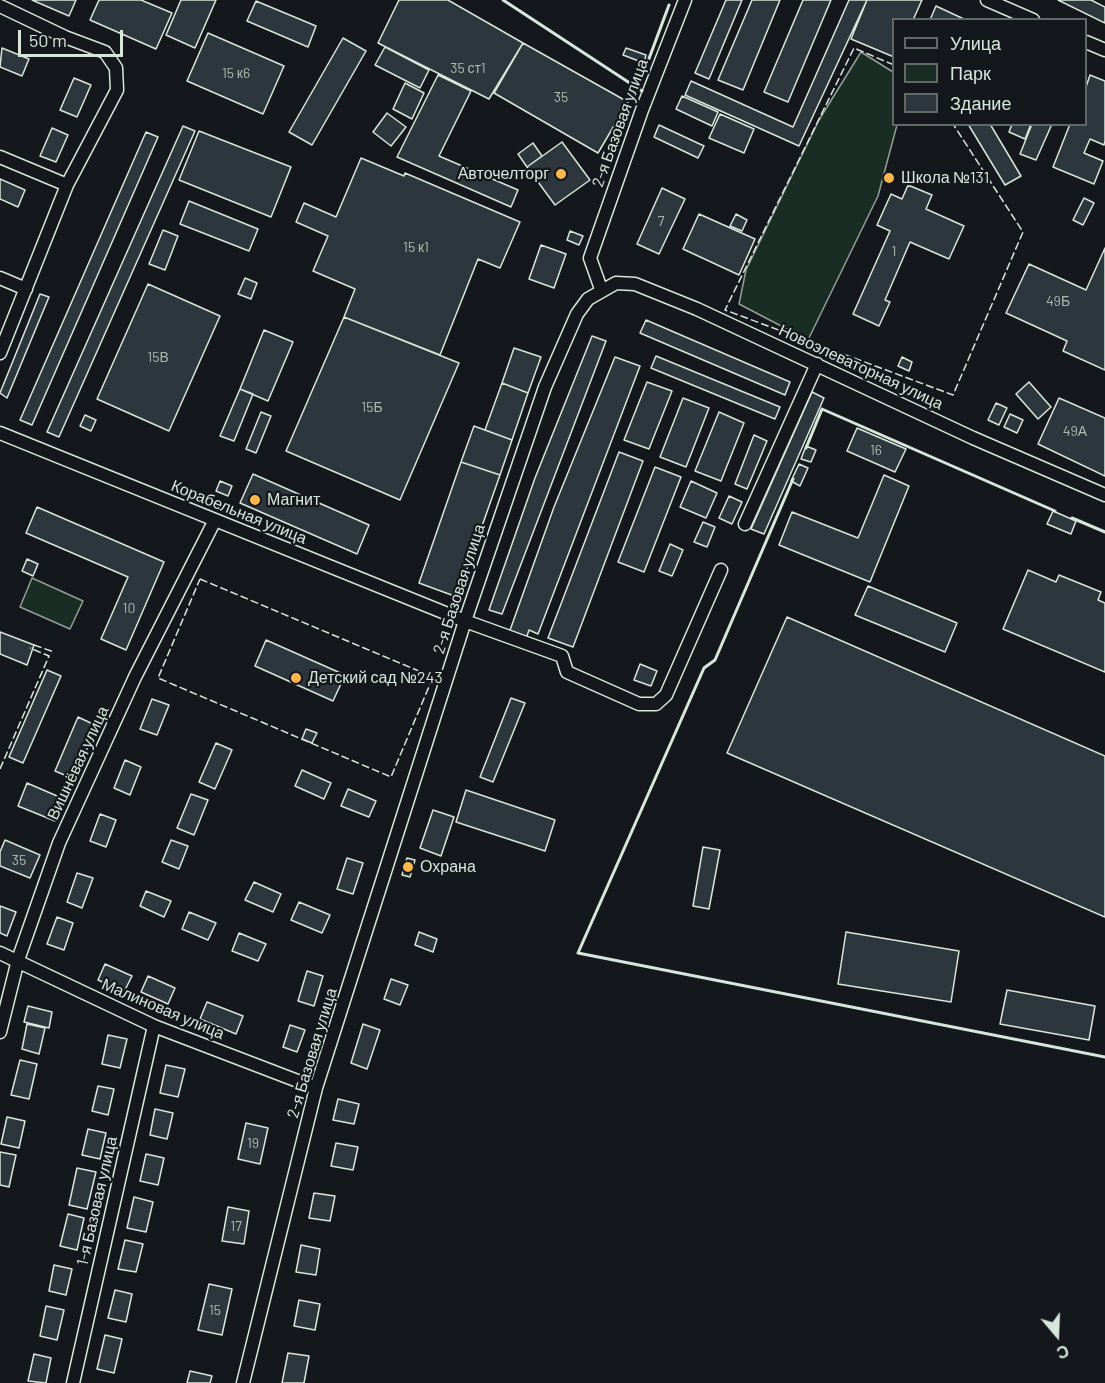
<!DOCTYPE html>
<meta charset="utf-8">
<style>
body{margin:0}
#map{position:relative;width:1105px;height:1383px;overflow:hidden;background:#14181c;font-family:Barlow,sans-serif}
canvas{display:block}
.legend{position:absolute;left:892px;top:18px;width:195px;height:108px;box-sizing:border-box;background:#14181c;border:2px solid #626a69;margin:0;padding:8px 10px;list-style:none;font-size:18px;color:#d8e6dc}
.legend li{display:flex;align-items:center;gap:12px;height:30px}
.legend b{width:30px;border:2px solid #626a69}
.north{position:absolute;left:1027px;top:1305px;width:60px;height:60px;-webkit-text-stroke:4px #14181c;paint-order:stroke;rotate:161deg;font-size:16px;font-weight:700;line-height:24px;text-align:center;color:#d8e6dc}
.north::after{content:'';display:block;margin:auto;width:21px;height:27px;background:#d8e6dc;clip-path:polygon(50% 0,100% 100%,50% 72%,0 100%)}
.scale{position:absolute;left:18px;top:30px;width:105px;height:27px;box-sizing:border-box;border:3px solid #d8e6dc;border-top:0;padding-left:8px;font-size:18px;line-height:21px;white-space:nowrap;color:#d8e6dc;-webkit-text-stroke:4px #14181c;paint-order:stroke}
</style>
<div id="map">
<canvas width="1105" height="1383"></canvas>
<ul class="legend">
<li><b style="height:8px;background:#14181c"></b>Улица</li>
<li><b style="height:16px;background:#1a2d24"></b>Парк</li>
<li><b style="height:16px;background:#2c363c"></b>Здание</li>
</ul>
<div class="north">С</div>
<div class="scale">50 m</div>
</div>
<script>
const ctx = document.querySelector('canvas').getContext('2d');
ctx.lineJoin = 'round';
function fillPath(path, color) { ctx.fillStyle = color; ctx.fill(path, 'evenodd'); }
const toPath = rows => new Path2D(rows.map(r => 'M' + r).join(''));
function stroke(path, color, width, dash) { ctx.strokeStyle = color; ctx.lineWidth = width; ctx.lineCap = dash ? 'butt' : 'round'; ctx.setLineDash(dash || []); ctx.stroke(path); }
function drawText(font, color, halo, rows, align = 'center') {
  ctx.font = font + ' Barlow,sans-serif'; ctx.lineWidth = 4.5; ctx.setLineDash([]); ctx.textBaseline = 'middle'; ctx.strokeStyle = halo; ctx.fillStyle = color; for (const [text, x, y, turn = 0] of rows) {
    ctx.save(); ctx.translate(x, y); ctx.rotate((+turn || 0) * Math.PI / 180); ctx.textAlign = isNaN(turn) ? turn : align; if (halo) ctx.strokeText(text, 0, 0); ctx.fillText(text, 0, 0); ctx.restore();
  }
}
const green = toPath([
 [861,52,893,72,894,124,897,125,878,196,808,340,739,304,746,270,819,120,861,52],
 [32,578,83,601,70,629,20,607,32,578]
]);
const building = toPath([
 [32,0,76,0,69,16,32,0],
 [99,0,141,0,172,13,156,49,90,20,99,0],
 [181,0,216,0,195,48,166,35,181,0],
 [399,0,448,0,523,43,489,99,378,43,399,0],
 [726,0,742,0,709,79,695,73,726,0],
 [752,0,780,0,743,90,718,80,752,0],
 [803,0,831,0,788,102,764,92,803,0],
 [849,0,867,0,799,146,685,95,691,81,793,127,849,0],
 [867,0,922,0,913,20,894,20,894,57,851,39,867,0],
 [1058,0,1091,0,1105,7,1105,23,1058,0],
 [256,1,316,26,308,47,247,21,256,1],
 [936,6,966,20,930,20,936,6],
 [208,33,284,66,263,114,187,81,208,33],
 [343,38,366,51,312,145,289,132,343,38],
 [523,43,628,102,598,153,494,93,523,43],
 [385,47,429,70,420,88,375,65,385,47],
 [2,48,29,59,22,76,0,67,2,48],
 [626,48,646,55,644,63,623,55,626,48],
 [438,75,471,91,439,156,518,190,511,207,397,157,438,75],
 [1090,75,1105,81,1105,141,1104,145,1090,139,1084,153,1103,161,1094,184,1053,167,1070,124,1086,124,1086,87,1090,75],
 [74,78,91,85,77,117,60,110,74,78],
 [405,83,424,93,412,119,393,109,405,83],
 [682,96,718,112,712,126,676,109,682,96],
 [387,113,406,127,391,146,373,132,387,113],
 [720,114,754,129,744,153,709,138,720,114],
 [968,124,990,124,1021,176,1005,185,968,124],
 [1012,124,1031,124,1025,139,1009,132,1012,124],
 [1032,124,1052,124,1036,160,1020,154,1032,124],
 [659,125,704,146,698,158,654,137,659,125],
 [183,126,195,131,59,437,47,432,183,126],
 [52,128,68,135,56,162,40,156,52,128],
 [199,131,291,167,271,217,179,180,199,131],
 [146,132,158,137,32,425,20,420,146,132],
 [562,142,590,180,555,205,527,167,562,142],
 [533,143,542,156,527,167,518,154,533,143],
 [361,158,404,176,405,173,520,222,500,268,478,259,440,355,344,317,355,289,313,271,328,236,296,222,304,203,336,217,361,158],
 [0,179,25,190,18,207,0,199,0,179],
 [908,185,932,195,926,209,964,226,949,259,910,242,885,300,890,302,879,326,853,314,890,231,877,225,891,194,902,199,908,185],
 [662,188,685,199,659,254,637,244,662,188],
 [1084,198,1094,203,1083,225,1073,220,1084,198],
 [189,201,258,229,249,251,180,224,189,201],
 [699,214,755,239,739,275,683,249,699,214],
 [736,214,747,220,742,231,730,226,736,214],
 [163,230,178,236,165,270,149,264,163,230],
 [570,231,583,236,579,245,567,240,570,231],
 [541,245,566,254,554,288,529,279,541,245],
 [1105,248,1105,370,1063,351,1067,341,1006,313,1029,264,1086,290,1105,248],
 [245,278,257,283,251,299,238,294,245,278],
 [148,284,220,316,169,431,97,399,148,284],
 [40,294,49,297,7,398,0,393,40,294],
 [344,317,459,363,400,500,286,451,344,317],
 [646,320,790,382,785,395,640,333,646,320],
 [264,330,293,342,268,401,240,389,264,330],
 [592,336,606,341,502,614,489,610,535,478,592,336],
 [514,348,541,357,528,393,502,383,514,348],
 [656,356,780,407,775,419,651,368,656,356],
 [615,357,640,366,538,634,529,630,526,639,509,633,554,507,615,357],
 [902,357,912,362,909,371,898,366,902,357],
 [647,382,672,391,649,449,624,440,647,382],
 [1029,382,1051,407,1038,419,1016,394,1029,382],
 [502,383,528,393,512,440,485,430,502,383],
 [240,389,253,394,234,441,220,436,240,389],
 [812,392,824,398,764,534,751,529,812,392],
 [683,398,709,408,686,467,660,457,683,398],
 [1059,398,1105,418,1105,476,1038,444,1059,398],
 [996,403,1007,408,999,425,988,420,996,403],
 [261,412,271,416,256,453,246,449,261,412],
 [719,412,744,423,721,481,695,471,719,412],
 [1010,414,1023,420,1017,433,1004,427,1010,414],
 [85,415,96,420,91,431,80,426,85,415],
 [474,426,512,440,500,475,461,462,474,426],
 [857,428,906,449,895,472,847,451,857,428],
 [754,435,767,441,747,489,735,484,754,435],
 [806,446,816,450,811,462,801,459,806,446],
 [619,452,643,461,573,647,548,638,619,452],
 [461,462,500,475,457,597,419,583,461,462],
 [799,464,808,468,800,486,791,481,799,464],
 [655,467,681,477,644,572,618,562,655,467],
 [253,474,369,525,357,554,240,503,253,474],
 [884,475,909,486,870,582,779,545,792,512,858,538,884,475],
 [220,481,232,486,228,496,216,491,220,481],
 [691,481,717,493,706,518,680,507,691,481],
 [729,496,742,502,732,524,719,518,729,496],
 [37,507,164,562,126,650,101,639,128,577,26,533,37,507],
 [1053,511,1076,521,1071,534,1047,524,1053,511],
 [703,522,715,527,707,547,694,542,703,522],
 [670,544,683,550,672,576,659,571,670,544],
 [27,559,38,564,33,576,22,571,27,559],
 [1028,570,1056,582,1059,575,1101,592,1098,600,1105,603,1105,672,1003,629,1028,570],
 [868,586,957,623,945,652,855,615,868,586],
 [787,617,1105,756,1105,917,727,753,787,617],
 [0,632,34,645,27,665,0,654,0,632],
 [266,640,345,675,333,701,255,666,266,640],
 [640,664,657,671,651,686,634,680,640,664],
 [47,670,61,676,23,763,9,757,47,670],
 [511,698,525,703,493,782,480,777,511,698],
 [152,699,169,705,157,735,140,729,152,699],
 [78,717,97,726,74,779,55,771,78,717],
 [306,729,317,733,312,743,302,739,306,729],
 [216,743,232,750,215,789,199,782,216,743],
 [125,760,141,767,130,795,114,788,125,760],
 [302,770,331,783,324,799,295,786,302,770],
 [27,783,64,799,55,821,18,806,27,783],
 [348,789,376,801,369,817,341,806,348,789],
 [466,790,555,820,545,851,456,822,466,790],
 [191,794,208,800,194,835,177,828,191,794],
 [433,810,454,817,441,856,420,848,433,810],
 [100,814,116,820,106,847,90,841,100,814],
 [5,840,40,855,30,878,0,866,0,852,5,840],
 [171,840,188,846,179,869,162,862,171,840],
 [703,847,720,850,709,909,693,906,703,847],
 [347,858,363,863,353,894,337,889,347,858],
 [407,858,415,860,410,877,402,875,407,858],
 [77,873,93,878,82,908,67,902,77,873],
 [254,882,281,894,273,912,245,900,254,882],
 [146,891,171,901,164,917,140,906,146,891],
 [299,902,330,915,322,933,291,920,299,902],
 [0,906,16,912,7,936,0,933,0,906],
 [189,912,216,923,208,940,182,929,189,912],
 [57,917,73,923,64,950,47,944,57,917],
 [419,932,437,939,433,952,415,945,419,932],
 [846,932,959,951,951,1002,838,984,846,932],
 [239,933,266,944,258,961,232,951,239,933],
 [105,964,132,976,124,992,98,980,105,964],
 [307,971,323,976,314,1006,298,1001,307,971],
 [148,976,175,988,168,1004,141,992,148,976],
 [391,979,408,985,400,1005,384,999,391,979],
 [1007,990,1095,1006,1089,1040,1000,1024,1007,990],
 [207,1002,243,1016,236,1034,200,1019,207,1002],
 [28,1006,52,1012,49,1028,24,1022,28,1006],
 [27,1024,45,1028,39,1054,22,1049,27,1024],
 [363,1024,380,1030,367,1069,351,1063,363,1024],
 [290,1025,305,1030,297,1052,283,1047,290,1025],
 [108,1035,127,1039,120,1068,102,1064,108,1035],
 [20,1060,37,1064,29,1099,11,1095,20,1060],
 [166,1065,185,1069,178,1097,160,1093,166,1065],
 [98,1086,114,1089,108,1115,92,1111,98,1086],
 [338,1099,359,1104,354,1124,333,1120,338,1099],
 [155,1109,173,1113,167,1139,150,1135,155,1109],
 [7,1117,25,1121,19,1148,1,1144,7,1117],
 [246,1123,268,1128,260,1164,238,1159,246,1123],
 [88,1129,106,1133,100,1159,82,1155,88,1129],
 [336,1143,358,1147,353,1170,331,1166,336,1143],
 [0,1152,16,1155,9,1187,0,1185,0,1152],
 [146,1154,164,1158,158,1185,140,1181,146,1154],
 [77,1168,96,1172,87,1209,69,1205,77,1168],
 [314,1193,335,1196,330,1221,309,1218,314,1193],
 [134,1197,153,1202,146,1232,127,1228,134,1197],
 [228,1207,249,1211,244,1244,222,1241,228,1207],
 [68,1214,84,1218,77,1250,60,1246,68,1214],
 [125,1240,143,1244,136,1272,118,1269,125,1240],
 [301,1245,320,1249,316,1275,296,1272,301,1245],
 [54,1265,72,1269,66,1295,49,1291,54,1265],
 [209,1284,232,1289,222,1335,198,1330,209,1284],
 [115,1290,132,1294,126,1322,108,1318,115,1290],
 [299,1300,320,1304,315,1330,294,1326,299,1300],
 [46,1306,64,1310,57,1340,40,1336,46,1306],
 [105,1335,122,1339,114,1373,97,1369,105,1335],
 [288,1353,309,1356,304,1383,282,1383,288,1353],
 [34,1354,51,1358,46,1383,28,1381,34,1354],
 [190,1371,212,1376,210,1383,187,1383,190,1371]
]);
const street = toPath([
 [987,0,1033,20],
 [0,6,65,37,105,52,116,68,117,90,67,185,0,353],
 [1086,42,1105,50],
 [0,157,67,185],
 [0,278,26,289],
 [601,289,590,258,642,110,685,0],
 [0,433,465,621,562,656,567,672,639,704,656,704,666,695,721,570],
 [745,524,817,364],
 [0,953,154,1026,316,1088],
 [0,1032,18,960,59,843,135,677,215,520],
 [73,1383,154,1026],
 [243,1383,316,1088,465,621,545,387,577,314,588,299,616,283,635,284,697,309,973,438,1105,495]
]);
const fence = toPath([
 [894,65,854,48,725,310,953,395,1023,232,953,124],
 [200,579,433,677,391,777,158,678,200,579],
 [34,645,54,652],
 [0,769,49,656,30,648]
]);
const wall = toPath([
 [503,0,642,91],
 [644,72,669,5],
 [806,448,822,409,1055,511],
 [793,479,715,660,704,668,578,953,1105,1057],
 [1072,518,1105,532]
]);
const markers = [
 [561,174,6,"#ffb74d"],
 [889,178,6,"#ffb74d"],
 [255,500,6,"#ffb74d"],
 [296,678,6,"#ffb74d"],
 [408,867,6,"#ffb74d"]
];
const numberNames = [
 ["35 ст1",468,68],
 ["15 к6",236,73],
 ["35",561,97],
 ["7",661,221],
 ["15 к1",416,247],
 ["1",894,251],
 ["49Б",1058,301],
 ["15В",158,357],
 ["15Б",372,407],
 ["49А",1075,431],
 ["16",876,450],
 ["10",129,608],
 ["35",19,860],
 ["19",253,1143],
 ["17",236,1226],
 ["15",215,1310]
];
const streetNames = [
 ["2-я Базовая улица",620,123,-70],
 ["Новоэлеваторная улица",861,367,25],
 ["Корабельная улица",239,512,22],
 ["2-я Базовая улица",459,589,-72],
 ["Вишнёвая улица",78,763,-65],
 ["Малиновая улица",163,1009,23],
 ["2-я Базовая улица",312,1053,-73],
 ["1-я Базовая улица",97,1201,-77]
];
const poiNames = [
 ["Авточелторг",549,174,"right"],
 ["Школа №131",901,178],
 ["Магнит",267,500],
 ["Детский сад №243",308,678],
 ["Охрана",420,867]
];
fillPath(green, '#1a2d24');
stroke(green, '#939e99', 1.5);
fillPath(building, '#2c363c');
stroke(building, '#d8e6dc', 1.5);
stroke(street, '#d8e6dc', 15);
stroke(street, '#14181c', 12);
stroke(fence, '#d8e6dc', 1.5, [8, 3]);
stroke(wall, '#d8e6dc', 3);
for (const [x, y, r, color] of markers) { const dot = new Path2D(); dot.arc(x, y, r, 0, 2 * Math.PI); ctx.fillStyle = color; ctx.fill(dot); stroke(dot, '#14181c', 2); }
drawText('14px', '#adbab4', null, numberNames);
drawText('16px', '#d8e6dc', '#14181c', streetNames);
drawText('16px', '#d8e6dc', '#14181c', poiNames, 'left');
</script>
